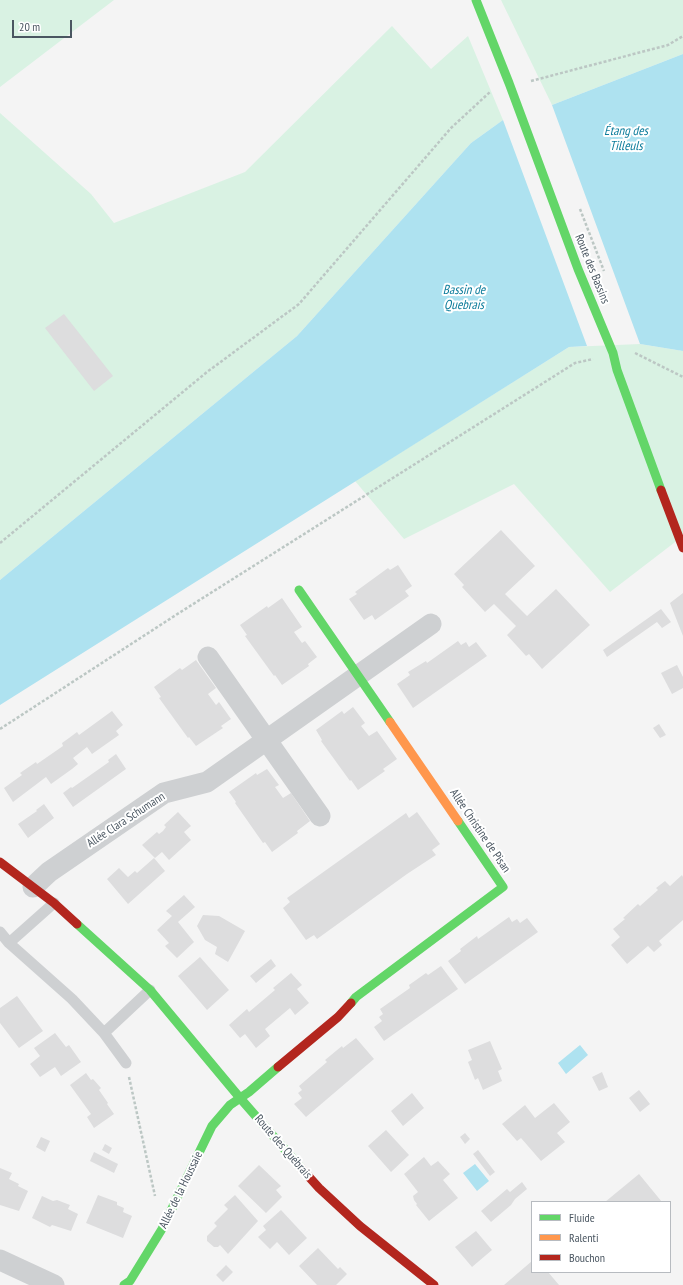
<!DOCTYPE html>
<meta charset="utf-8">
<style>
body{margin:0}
#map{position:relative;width:683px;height:1285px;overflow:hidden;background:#f4f4f4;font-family:"PT Sans Narrow",sans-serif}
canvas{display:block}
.legend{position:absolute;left:531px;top:1201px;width:140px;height:72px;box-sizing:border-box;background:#fff;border:1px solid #b7bbc0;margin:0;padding:5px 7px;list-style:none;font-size:12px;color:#4a5661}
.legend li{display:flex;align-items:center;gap:8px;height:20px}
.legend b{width:20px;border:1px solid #b7bbc0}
.scale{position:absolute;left:12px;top:20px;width:60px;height:18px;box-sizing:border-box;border:2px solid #4a5661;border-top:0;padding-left:5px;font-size:12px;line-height:14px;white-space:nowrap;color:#4a5661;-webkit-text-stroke:3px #fff;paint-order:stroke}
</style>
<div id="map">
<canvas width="683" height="1285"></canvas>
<ul class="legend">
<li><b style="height:5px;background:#63d668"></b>Fluide</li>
<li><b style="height:5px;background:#ff974d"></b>Ralenti</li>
<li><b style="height:5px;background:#b3261e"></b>Bouchon</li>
</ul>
<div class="scale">20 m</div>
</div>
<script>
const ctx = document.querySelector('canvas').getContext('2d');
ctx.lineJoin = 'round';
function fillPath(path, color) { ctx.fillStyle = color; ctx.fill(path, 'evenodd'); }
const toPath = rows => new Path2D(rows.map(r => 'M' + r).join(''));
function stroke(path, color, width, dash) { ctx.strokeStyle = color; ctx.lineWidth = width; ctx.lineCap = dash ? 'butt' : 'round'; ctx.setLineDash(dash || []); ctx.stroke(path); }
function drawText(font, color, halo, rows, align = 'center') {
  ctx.font = font + ' "PT Sans Narrow",sans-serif'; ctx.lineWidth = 4; ctx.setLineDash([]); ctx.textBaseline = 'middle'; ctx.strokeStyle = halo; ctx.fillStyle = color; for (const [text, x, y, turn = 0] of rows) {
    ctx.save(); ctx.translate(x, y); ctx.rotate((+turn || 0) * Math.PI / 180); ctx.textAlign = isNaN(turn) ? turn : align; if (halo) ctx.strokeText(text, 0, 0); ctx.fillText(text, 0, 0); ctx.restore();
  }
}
const green = toPath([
 [0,0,114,0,0,87],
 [501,0,683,0,683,54,552,105],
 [392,26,431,69,468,36,503,120,471,143,297,336,0,580,0,113,91,194,114,223,245,172],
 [640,344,683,351,683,536,610,592,514,484,404,539,355,481,569,347]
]);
const water = toPath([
 [683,54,683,351,640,344,552,105],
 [503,120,587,346,569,347,0,705,0,580,297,336,471,143],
 [580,1045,588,1055,566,1074,558,1063],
 [475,1164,489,1181,477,1191,463,1173]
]);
const building = toPath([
 [64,314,113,376,94,391,45,328],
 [501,530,535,566,505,594,527,616,556,589,590,625,542,669,529,654,526,656,507,635,516,626,494,604,485,612,462,587,464,585,454,574],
 [398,565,412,586,405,591,409,596,375,620,372,615,364,620,349,599,357,594,355,592,388,568,390,570],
 [683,593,683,636,670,603],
 [282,598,302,627,294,632,302,643,305,641,317,657,308,664,309,666,282,685,275,675,274,676,245,636,247,635,240,625,267,606,268,608],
 [661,609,671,622,662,628,657,622,607,657,603,650],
 [458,641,461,645,466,642,469,647,476,642,487,656,413,708,397,684,410,675,408,672,426,661,427,663],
 [196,660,216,688,208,694,216,705,219,702,231,719,221,726,223,728,196,746,189,737,188,738,159,698,161,697,154,687,180,668,182,670],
 [677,665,683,677,683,688,672,694,661,673],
 [353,707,365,723,361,726,369,736,377,731,397,759,383,769,385,771,358,790,351,780,350,781,321,741,322,740,316,730,342,711,344,714],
 [112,711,123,725,116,731,119,735,92,754,87,747,73,758,78,764,72,769,51,784,46,777,13,802,4,788,22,775,20,773,36,762,37,764,63,746,62,743,69,738,77,732,79,735],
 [659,724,666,735,660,738,653,728],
 [116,754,126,769,73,807,63,793,71,787,72,788,109,762,108,760],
 [267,769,279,785,275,787,283,798,291,793,310,821,297,831,298,833,272,852,265,842,263,843,235,803,236,802,229,792,256,773,257,775],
 [44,804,54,818,28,838,18,824,37,811,36,810],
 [178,812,191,826,184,832,191,840,169,860,162,852,155,858,142,845,157,832,159,834,163,831,166,827,164,825],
 [417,812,440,844,432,850,436,855,407,874,317,939,314,935,306,940,283,908,290,902,287,898,406,813,409,818],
 [154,858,165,871,128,904,107,879,119,868,128,877,135,871,137,873],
 [682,875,683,877,683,920,659,941,662,945,654,952,648,946,627,964,611,945,620,937,613,929,625,919,623,918,638,904,640,906,658,890,656,888,665,881,670,886],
 [184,895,195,907,178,922,194,942,177,958,165,946,169,943,157,930,172,916,166,911],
 [203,915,219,916,245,931,228,962,215,954,217,947,205,940,197,926],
 [509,917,512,922,517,919,520,923,527,918,538,932,465,984,448,961,461,951,460,949,477,936,478,939],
 [200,957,229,990,207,1010,178,976],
 [271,959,276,966,256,983,250,976],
 [441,966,458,989,384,1041,374,1027,382,1021,379,1017,383,1014,380,1009,410,988,409,985,426,973,428,975],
 [291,973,302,985,297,989,309,1003,295,1015,290,1008,265,1029,270,1036,256,1048,245,1034,240,1038,229,1025,247,1009,249,1012,275,990,273,988],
 [17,996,43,1031,19,1048,0,1023,0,1008],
 [55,1033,66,1047,69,1045,81,1062,61,1076,55,1067,40,1077,30,1064,40,1056,34,1048],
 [356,1038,374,1059,306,1117,294,1104,302,1098,298,1093,302,1090,299,1086,327,1062,325,1060,342,1046,343,1048],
 [490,1041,502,1069,498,1071,502,1081,483,1090,478,1078,475,1080,468,1062,472,1060,468,1050],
 [602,1072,608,1087,599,1091,592,1077],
 [86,1073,91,1080,93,1079,101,1088,99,1090,108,1103,107,1104,114,1114,94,1128,87,1117,91,1114,70,1085],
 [639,1090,650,1104,640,1112,629,1098],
 [412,1093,424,1108,403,1126,391,1111],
 [554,1103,570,1122,557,1133,565,1142,541,1161,521,1138,517,1141,502,1124,525,1105,535,1118],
 [386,1130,409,1155,391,1172,368,1146],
 [465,1133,470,1139,465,1144,460,1137],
 [41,1137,50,1141,45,1152,36,1147],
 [105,1144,112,1148,109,1154,102,1150],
 [478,1150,495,1172,490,1176,473,1154],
 [94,1152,118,1164,114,1173,90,1161],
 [424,1157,431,1166,438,1161,450,1174,443,1180,458,1198,429,1221,416,1205,417,1204,414,1200,413,1196,418,1192,404,1174],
 [259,1165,281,1186,276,1190,282,1197,266,1213,238,1186],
 [0,1168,12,1173,9,1179,19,1184,18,1186,28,1191,19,1211,0,1205],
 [639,1174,662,1202,605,1202],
 [522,1182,527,1189,515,1199,511,1205,491,1222,481,1211,507,1189,510,1192],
 [98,1195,117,1202,117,1205,124,1208,123,1212,132,1216,123,1238,86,1223],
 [235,1195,258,1221,228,1254,220,1245,218,1247,214,1247,207,1241,207,1236,217,1226,214,1223,228,1209,224,1205],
 [42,1196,53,1201,57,1200,70,1205,68,1209,78,1214,71,1231,52,1225,50,1227,32,1218],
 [281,1210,307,1238,289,1255,277,1242,270,1249,258,1237,266,1230,263,1226],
 [476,1231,492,1250,472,1267,455,1247],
 [318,1248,338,1269,340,1267,347,1274,336,1285,317,1285,299,1266],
 [532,1261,532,1272,548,1272,559,1285,504,1285],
 [226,1265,233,1272,223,1282,216,1275]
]);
const path = toPath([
 [531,81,668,45,683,36],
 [580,209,604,271],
 [635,353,683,377],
 [0,543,207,372,299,304,451,128,490,92],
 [0,729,179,613,575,363,593,359],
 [129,1077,155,1196]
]);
const lane = toPath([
 [0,932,9,943,72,999,104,1033,126,1063],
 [9,943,54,903],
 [104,1033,150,990]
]);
const street = toPath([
 [208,657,320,816],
 [33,887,49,872,164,793,207,782,431,624],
 [0,1260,54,1285]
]);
const fast = toPath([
 [476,0,509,83,578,269,613,353,617,370,661,490],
 [299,590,390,722],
 [77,924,150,990,240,1098,301,1168],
 [351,1003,356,997,503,887,458,821],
 [124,1285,130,1281,162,1229,212,1126,230,1105,249,1092,278,1067]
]);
const slow = toPath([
 [390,722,458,821]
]);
const jam = toPath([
 [661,490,683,548],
 [0,862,54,903,77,924],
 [278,1067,338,1017,351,1003],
 [301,1168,319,1188,360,1226,434,1285]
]);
const streetNames = [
 ["Route des Bassins",592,269,68],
 ["Allée Clara Schumann",126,820,-33],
 ["Allée Christine de Pisan",480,831,56],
 ["Route des Québrais",283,1147,49],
 ["Allée de la Houssaie",181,1190,-64]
];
const waterNames = [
 ["Étang des",626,131],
 ["Tilleuls",626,146],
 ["Bassin de",464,290],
 ["Quebrais",464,305]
];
fillPath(green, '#d9f2e3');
fillPath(water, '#aee2f0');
fillPath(building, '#ddddde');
stroke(path, '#bcc7c4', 2.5, [3, 2]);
stroke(lane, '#ced0d2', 11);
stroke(street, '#ced0d2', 21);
stroke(fast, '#63d668', 9);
stroke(slow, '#ff974d', 9);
stroke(jam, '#b3261e', 9);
drawText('12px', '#4a5661', '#fff', streetNames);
drawText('italic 13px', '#0c7c9b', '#fff', waterNames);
</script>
